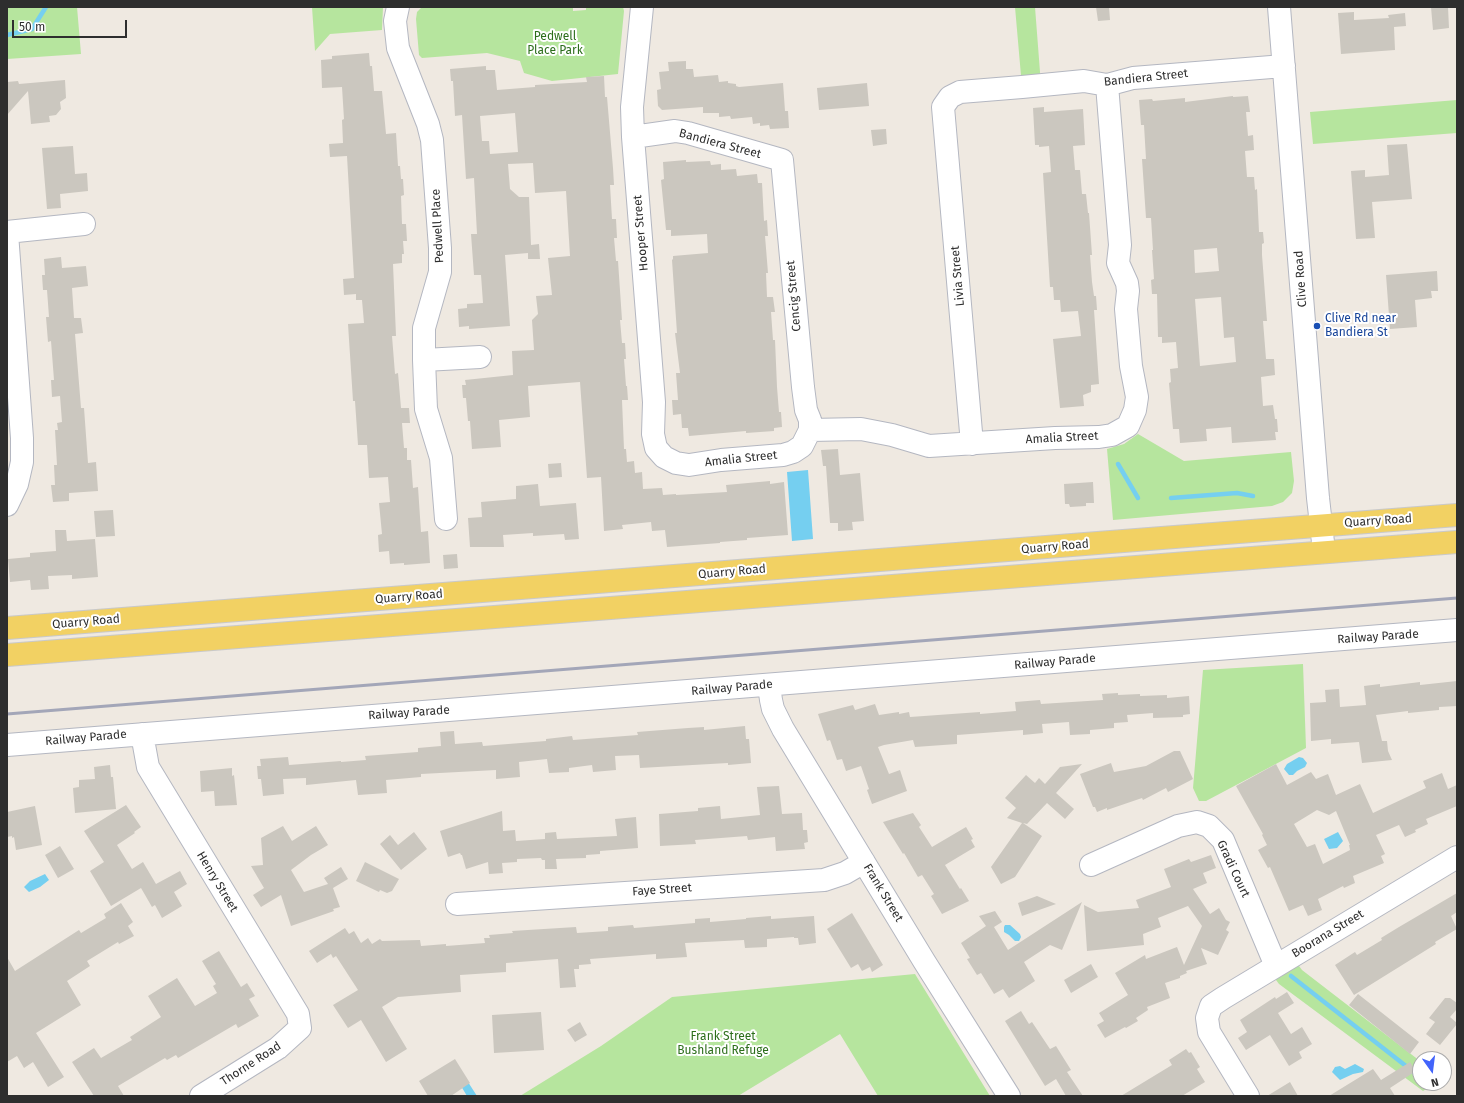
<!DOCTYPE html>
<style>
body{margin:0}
#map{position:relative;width:1464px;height:1103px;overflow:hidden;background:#efe9e1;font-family:"Fira Sans",sans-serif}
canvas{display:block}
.frame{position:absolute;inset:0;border:8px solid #2e2e2e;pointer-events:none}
.north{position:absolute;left:1412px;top:1051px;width:40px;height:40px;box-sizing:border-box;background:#fff;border:1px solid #ababab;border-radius:50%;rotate:166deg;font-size:11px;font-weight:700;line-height:16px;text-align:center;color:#2e2e2e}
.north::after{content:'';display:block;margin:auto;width:14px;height:18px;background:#4264fb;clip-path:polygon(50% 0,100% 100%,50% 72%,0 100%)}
.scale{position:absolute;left:12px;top:20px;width:115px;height:18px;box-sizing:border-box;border:2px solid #2e2e2e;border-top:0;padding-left:5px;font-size:12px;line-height:14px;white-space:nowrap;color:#2e2e2e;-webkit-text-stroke:3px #fff;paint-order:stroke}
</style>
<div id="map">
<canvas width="1464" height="1103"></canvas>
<div class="frame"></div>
<div class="north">N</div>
<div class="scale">50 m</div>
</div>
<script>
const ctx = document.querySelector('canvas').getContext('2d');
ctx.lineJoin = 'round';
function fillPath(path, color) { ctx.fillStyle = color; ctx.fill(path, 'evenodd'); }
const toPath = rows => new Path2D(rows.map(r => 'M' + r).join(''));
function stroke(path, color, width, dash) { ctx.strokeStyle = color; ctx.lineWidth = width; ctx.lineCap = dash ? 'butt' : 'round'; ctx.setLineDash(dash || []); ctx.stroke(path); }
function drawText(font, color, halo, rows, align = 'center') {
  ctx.font = font + ' "Fira Sans",sans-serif'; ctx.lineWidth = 4; ctx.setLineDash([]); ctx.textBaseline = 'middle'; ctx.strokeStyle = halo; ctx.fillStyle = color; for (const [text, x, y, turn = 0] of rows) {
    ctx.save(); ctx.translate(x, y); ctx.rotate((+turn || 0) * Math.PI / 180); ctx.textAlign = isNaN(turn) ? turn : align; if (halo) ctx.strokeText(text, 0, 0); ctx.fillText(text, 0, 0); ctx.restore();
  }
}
const green = toPath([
 [7,7,77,7,81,54,7,59],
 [312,7,383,7,382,30,330,34,315,51],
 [425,7,573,7,573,11,586,10,586,7,623,7,624,11,618,74,552,81,524,73,520,61,487,53,422,58,419,55,416,19,417,12,421,8],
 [1015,7,1035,7,1041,85,1022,87],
 [1457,100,1457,133,1313,144,1310,112],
 [1138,434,1184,461,1291,452,1294,481,1292,493,1283,502,1272,506,1113,520,1107,449,1124,444],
 [1303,664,1306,748,1206,801,1199,801,1193,788,1203,670],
 [1296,962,1302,970,1420,1061,1420,1083,1436,1083,1423,1091,1279,984,1273,976],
 [915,974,990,1096,878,1096,840,1034,738,1096,520,1096,601,1046,672,997]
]);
const water = toPath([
 [808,470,813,539,792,541,787,472],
 [1299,757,1303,758,1307,763,1305,767,1297,771,1293,775,1289,775,1284,769,1287,764],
 [1338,832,1343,841,1337,848,1329,849,1324,839],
 [45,874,49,880,40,887,29,892,24,887,30,881],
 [1005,925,1010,925,1020,934,1021,937,1019,941,1015,941,1009,935,1004,932,1004,927],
 [1355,1064,1364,1069,1363,1072,1353,1074,1340,1080,1332,1072,1335,1067,1340,1066,1345,1069],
 [468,1082,477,1096,467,1096,461,1086]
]);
const stream = toPath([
 [7,35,32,29,46,7],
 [1118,464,1138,498],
 [1171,498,1237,493,1253,496],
 [1291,976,1420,1077],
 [1427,1083,1429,1085]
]);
const building = toPath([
 [1096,7,1109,7,1110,20,1098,21],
 [1431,7,1448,7,1449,28,1433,30],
 [1354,12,1354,20,1389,18,1388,15,1405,13,1406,26,1394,27,1395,50,1341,54,1338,13],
 [369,53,370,66,372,66,374,91,382,91,386,134,396,133,398,166,400,166,401,179,403,179,404,195,401,196,402,224,406,224,407,241,403,241,404,254,402,254,402,263,393,264,396,336,392,336,395,374,398,373,401,408,409,408,410,423,402,423,404,448,407,448,407,460,411,460,413,488,418,487,421,532,428,531,430,563,404,565,404,563,390,564,389,551,379,552,378,535,382,534,379,503,390,502,388,477,369,478,367,445,358,445,355,401,353,401,348,324,364,323,362,300,356,300,356,294,344,295,343,279,354,278,347,156,330,157,329,144,343,143,342,120,344,119,342,87,322,88,321,60,332,59,332,56],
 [686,61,686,69,693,69,694,77,718,75,719,82,728,81,728,83,736,84,736,86,739,87,783,83,785,111,788,111,789,128,770,129,769,125,760,126,760,123,753,124,752,117,731,119,730,116,719,117,719,113,703,113,703,107,662,110,658,106,657,90,661,89,659,72,669,71,668,62],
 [486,66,486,70,495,70,497,90,535,87,535,85,587,82,586,77,604,76,605,97,607,97,613,168,614,185,610,185,612,219,616,219,617,238,614,238,616,261,618,261,622,320,620,320,622,343,625,343,626,359,624,359,626,386,627,386,628,400,622,400,624,449,626,449,627,462,634,461,635,473,642,472,643,489,662,488,663,495,676,494,676,495,727,492,726,485,770,481,770,484,784,482,788,535,747,538,747,540,720,542,720,543,667,547,665,530,652,531,651,522,622,525,623,529,604,531,601,477,587,478,580,382,528,386,530,417,499,420,501,447,472,449,470,421,468,421,466,398,463,398,462,385,466,385,465,380,513,375,512,351,534,350,532,320,538,314,536,296,552,295,548,258,570,256,566,191,535,193,533,163,508,164,510,189,519,197,529,197,531,245,539,244,540,259,528,259,528,253,505,255,510,326,469,329,469,326,459,327,458,309,467,308,467,304,483,303,481,275,474,275,471,234,477,234,474,178,466,179,462,115,455,116,453,81,451,81,450,69],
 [515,113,518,152,490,154,489,141,482,141,480,116],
 [65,80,66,98,60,102,61,109,56,115,49,116,50,122,31,124,28,91,7,115,7,82,18,81,19,84],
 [867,83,869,106,819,110,817,88],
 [1233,96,1233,97,1248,96,1250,112,1246,112,1248,136,1253,135,1254,150,1245,151,1247,177,1254,177,1255,190,1257,189,1259,232,1263,232,1264,243,1262,244,1262,255,1267,321,1263,321,1266,359,1274,359,1275,375,1261,377,1263,406,1273,405,1275,419,1277,419,1278,432,1275,432,1276,440,1232,443,1231,427,1206,429,1207,441,1180,443,1179,429,1173,429,1169,383,1171,382,1170,369,1178,368,1176,342,1162,343,1162,337,1158,337,1157,294,1152,294,1151,280,1154,279,1152,250,1153,250,1151,218,1146,218,1142,159,1146,159,1144,125,1141,125,1139,100,1152,99,1153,101,1185,98,1185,102],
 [1217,248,1219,271,1195,273,1194,250],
 [1221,297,1224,338,1234,337,1236,362,1200,366,1195,299],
 [1044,107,1044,112,1083,109,1085,145,1073,146,1075,170,1080,170,1082,194,1086,194,1088,213,1089,213,1092,255,1090,255,1092,282,1094,296,1096,296,1097,310,1094,310,1099,384,1091,385,1091,392,1083,395,1084,406,1060,408,1053,339,1081,336,1078,311,1061,312,1060,300,1054,300,1053,287,1050,287,1043,173,1051,172,1049,146,1039,147,1039,145,1035,145,1033,108],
 [886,129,887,144,873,146,871,130],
 [1407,144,1412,199,1372,202,1375,238,1356,239,1351,171,1365,170,1365,177,1389,175,1387,145],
 [73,146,75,174,87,173,88,191,60,194,61,208,47,209,42,148],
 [686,160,686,162,710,161,711,165,721,164,721,170,736,169,737,176,757,174,758,183,762,183,764,221,767,220,768,236,765,236,768,273,766,273,767,297,773,297,775,312,771,312,773,340,775,340,777,387,779,412,781,412,782,427,774,428,774,431,746,433,746,431,689,436,688,428,682,428,681,414,673,415,672,400,678,400,676,373,680,373,675,333,677,333,672,260,673,259,673,256,708,253,707,234,671,236,671,230,666,230,661,180,664,179,663,162],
 [61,257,62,268,86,266,88,286,72,288,74,318,81,318,83,333,75,334,81,408,84,408,88,463,96,462,98,491,69,493,69,501,53,502,51,485,55,485,54,465,57,465,55,430,58,430,57,423,62,422,60,396,52,397,51,380,54,380,51,341,48,342,46,317,49,317,47,290,43,290,42,275,45,275,44,259],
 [1437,271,1438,291,1431,291,1432,298,1415,300,1417,327,1390,329,1386,275],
 [838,449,840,475,860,473,864,521,852,522,853,530,838,531,838,523,830,523,826,466,823,466,821,450],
 [561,463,562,477,549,478,548,464],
 [1093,482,1094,503,1086,503,1086,506,1070,507,1069,504,1065,504,1064,484],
 [538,484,540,506,576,503,579,539,565,540,564,534,533,536,533,533,503,535,504,547,470,547,468,518,482,517,481,502,516,499,516,486],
 [113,510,115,536,96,537,94,511],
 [55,530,66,530,67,541,95,539,98,577,72,579,72,575,48,576,49,589,31,590,30,580,10,582,8,559,30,557,30,553,56,551],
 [457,554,458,568,444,569,443,555],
 [1457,681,1457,706,1439,707,1439,710,1408,713,1408,711,1376,715,1382,741,1387,741,1388,751,1392,760,1362,763,1359,742,1331,744,1331,739,1311,741,1310,703,1326,702,1325,690,1339,689,1340,707,1366,705,1364,686,1380,684,1380,687,1420,682,1420,685],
 [1118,693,1118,695,1140,694,1140,696,1167,695,1167,698,1189,696,1190,714,1183,715,1183,717,1153,718,1153,713,1127,715,1128,722,1114,723,1114,728,1090,730,1090,734,1070,735,1069,722,1042,724,1043,733,1023,735,1023,730,957,735,957,744,915,747,913,740,884,745,878,747,889,774,900,770,907,791,872,804,867,790,869,789,861,766,846,771,842,759,837,760,830,740,827,741,818,714,853,705,855,710,875,704,879,715,899,712,899,714,909,712,910,717,980,712,980,714,1016,711,1015,702,1040,700,1041,704,1103,700,1102,694],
 [745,726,746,739,749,739,751,763,728,765,728,763,640,768,639,755,615,756,616,770,593,772,592,765,569,768,569,772,549,773,547,759,519,762,520,777,496,779,496,770,421,774,421,777,386,780,387,793,358,795,356,780,306,785,306,778,283,779,284,794,263,796,261,779,258,779,257,766,261,766,260,759,288,757,289,765,341,761,341,762,366,760,365,756,418,752,418,748,441,746,440,732,454,731,455,744,482,742,483,746,546,741,546,739,572,736,573,740,638,735,637,732,688,728,704,727,704,730],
 [1174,751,1180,751,1193,779,1168,792,1166,788,1143,800,1142,798,1107,810,1107,808,1097,812,1095,807,1093,807,1080,774,1111,763,1114,772,1146,766],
 [1082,764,1056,793,1074,809,1065,819,1047,803,1027,824,1023,823,1042,836,1015,877,1001,884,991,867,1022,823,1007,818,1016,808,1005,798,1026,775,1035,783,1039,778,1045,784,1060,767],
 [1276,764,1287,785,1311,772,1316,779,1328,774,1336,795,1360,784,1373,813,1426,788,1423,781,1442,773,1448,789,1457,785,1457,806,1426,819,1428,824,1415,830,1416,832,1405,837,1399,825,1376,835,1385,854,1381,856,1384,863,1353,876,1355,883,1344,888,1343,886,1318,899,1322,910,1308,916,1303,905,1289,911,1270,867,1268,868,1258,850,1267,845,1262,835,1263,834,1236,786],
 [1317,810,1329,815,1336,811,1350,845,1349,845,1350,850,1323,864,1315,844,1307,847,1294,824],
 [110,765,111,777,113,777,116,809,75,813,73,788,79,787,79,780,95,779,94,767],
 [232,768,232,776,234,775,237,805,215,806,214,791,201,792,200,771],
 [779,786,782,814,802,813,803,830,807,830,808,842,804,843,805,849,776,851,775,837,748,840,747,836,695,840,696,844,660,846,659,814,698,811,698,808,720,806,721,819,760,815,757,787],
 [126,805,141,827,134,832,135,833,117,845,132,869,143,862,156,884,180,871,187,884,174,892,182,906,162,918,155,905,152,907,141,888,111,906,90,871,104,862,84,831],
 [35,806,42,845,16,850,14,837,12,838,12,836,7,837,7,812],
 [502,811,503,831,515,830,516,841,545,839,545,833,556,832,557,839,617,836,615,819,636,817,638,848,600,851,600,854,586,855,586,858,556,859,557,869,545,869,545,860,542,860,541,858,517,859,517,862,502,863,503,873,489,874,488,862,466,869,462,855,461,855,460,853,448,857,440,831],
 [913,813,921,825,919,827,932,847,966,827,973,839,971,840,975,847,945,865,960,889,961,888,969,901,942,914,931,896,934,894,922,875,918,877,904,853,903,854,883,822],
 [283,826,292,841,316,826,328,845,311,855,291,870,304,892,328,884,324,878,341,867,348,879,333,888,340,907,333,909,334,911,291,926,281,895,261,907,253,895,264,888,251,866,263,865,261,838],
 [414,832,427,849,401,870,380,844,390,835,398,845],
 [60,846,74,869,58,878,45,855],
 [1211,855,1216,868,1203,873,1207,883,1193,889,1210,914,1219,908,1226,920,1230,922,1226,930,1229,932,1218,955,1201,948,1207,964,1186,971,1187,973,1180,976,1180,978,1165,983,1170,998,1147,1007,1148,1010,1136,1018,1138,1021,1126,1028,1125,1027,1105,1038,1097,1025,1104,1021,1099,1013,1128,995,1115,973,1145,955,1146,959,1177,947,1184,965,1202,926,1188,906,1158,918,1161,927,1143,934,1144,945,1087,951,1084,905,1098,912,1139,908,1136,900,1171,887,1164,869,1189,859,1191,862],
 [365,862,399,879,392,891,387,893,380,890,379,892,356,881],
 [1457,893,1457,912,1451,916,1457,929,1435,942,1436,944,1354,995,1335,965,1355,952,1357,955,1382,940,1381,938,1399,927],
 [1037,896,1056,904,1022,916,1018,903],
 [1082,902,1062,950,1050,945,1024,962,1035,981,1009,998,1003,989,994,994,981,973,977,975,967,959,970,958,961,943,986,926,979,916,995,911,1002,922,994,927,1008,950],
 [121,903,133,922,128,926,134,936,119,944,118,942,87,961,90,966,67,981,81,1005,36,1033,64,1077,48,1087,33,1062,24,1068,17,1056,7,1062,7,957,15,971,79,930,81,933,106,918,104,914],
 [852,913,883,965,872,972,870,967,862,971,858,964,851,968,827,929],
 [771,916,771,919,814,916,816,943,799,945,798,938,794,938,794,937,767,939,767,947,745,948,744,940,685,943,687,957,656,959,656,954,590,959,591,964,579,965,579,969,574,969,576,987,560,988,558,959,506,963,506,972,460,975,461,992,398,997,382,1007,407,1049,386,1062,361,1020,348,1028,333,1005,358,990,336,956,333,958,331,954,317,963,309,951,345,928,349,934,354,931,361,943,368,938,372,944,380,939,382,941,420,940,421,946,446,944,446,946,485,943,484,938,490,938,489,935,513,933,512,931,576,927,577,933,608,931,608,927,633,925,634,928,695,923,695,919,710,918,710,922,746,919,746,918],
 [219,951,241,987,247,983,255,996,249,999,259,1016,238,1028,236,1024,178,1058,176,1055,167,1060,165,1058,118,1086,124,1096,94,1096,72,1062,94,1048,101,1058,132,1040,130,1037,161,1017,148,996,177,978,195,1006,217,993,213,986,216,984,202,961],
 [1091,964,1098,977,1071,993,1064,980],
 [1287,992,1294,1003,1278,1013,1291,1034,1302,1027,1312,1044,1299,1052,1302,1058,1289,1066,1270,1035,1246,1050,1238,1038,1247,1032,1240,1020,1275,997,1276,999],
 [1358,994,1419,1042,1410,1054,1349,1005],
 [1445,998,1450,998,1457,1003,1457,1009,1450,1017,1457,1023,1457,1024,1440,1045,1426,1034,1435,1022,1429,1018],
 [1021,1011,1029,1024,1032,1022,1050,1049,1056,1046,1071,1070,1067,1072,1083,1096,1066,1096,1056,1079,1045,1086,1005,1021],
 [541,1012,544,1050,494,1053,492,1015],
 [580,1022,587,1035,575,1042,567,1030],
 [1186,1049,1189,1053,1191,1052,1200,1067,1197,1069,1205,1082,1182,1096,1121,1096,1172,1065,1169,1060],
 [455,1059,470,1083,451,1096,428,1096,419,1081],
 [1410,1062,1416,1071,1390,1088,1395,1096,1329,1096,1373,1069,1381,1080],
 [1290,1082,1298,1096,1267,1096]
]);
const minor = toPath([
 [398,7,395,21,398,48,428,124,432,140,440,248,440,272,424,328,424,360,426,409,441,458,446,519],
 [1279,7,1318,498,1324,551],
 [633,137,675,131,688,133,782,160,803,387,806,410,810,420,810,430,802,446,793,452,783,455,721,460,689,465,676,463,664,457,656,448,653,434,654,402,633,137,632,107,642,7],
 [7,232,84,224],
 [7,233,22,438,22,462,17,484,7,505],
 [424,360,480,357],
 [810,430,861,429,892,435,929,446,1055,438,1099,437,1112,435,1128,426,1135,410,1137,397,1131,366,1126,309,1128,291,1127,283,1118,263,1120,245,1107,85],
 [972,444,943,107,950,97,960,92,1022,87,1084,81,1107,85,1133,78,1284,66],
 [769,685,771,700,773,709,783,729,924,961,1009,1096],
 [142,734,148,767,298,1014,300,1028,278,1048,201,1096],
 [7,745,1457,630],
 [1091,865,1178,826,1197,822,1209,826,1223,840,1276,966],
 [457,904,824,880,845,873,864,862],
 [1248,1096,1209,1032,1207,1018,1211,1006,1223,998,1457,857]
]);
const major = toPath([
 [7,628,1457,515],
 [7,655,1457,542]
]);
const rail = toPath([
 [7,714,1457,598]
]);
const markers = [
 [1317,326,4,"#1a4fb4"]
];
const parkNames = [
 ["Pedwell",555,37],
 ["Place Park",555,51],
 ["Frank Street",723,1037],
 ["Bushland Refuge",723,1051]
];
const streetNames = [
 ["Bandiera Street",1146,78,-6],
 ["Bandiera Street",720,144,15],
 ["Pedwell Place",438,226,-93],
 ["Hooper Street",641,233,-95],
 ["Livia Street",958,276,-95],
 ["Clive Road",1301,279,-94],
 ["Cencig Street",794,296,-95],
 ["Amalia Street",1062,438,-3],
 ["Amalia Street",741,459,-6],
 ["Quarry Road",1378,521,-4],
 ["Quarry Road",1055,547,-5],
 ["Quarry Road",732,572,-5],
 ["Quarry Road",409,597,-5],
 ["Quarry Road",86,622,-5],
 ["Railway Parade",1378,637,-4],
 ["Railway Parade",1055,662,-5],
 ["Railway Parade",732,688,-5],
 ["Railway Parade",409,713,-4],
 ["Railway Parade",86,738,-5],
 ["Gradi Court",1233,869,65],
 ["Henry Street",217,882,59],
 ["Faye Street",662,890,-4],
 ["Frank Street",883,893,59],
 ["Boorana Street",1328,934,-31],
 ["Thorne Road",251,1064,-33]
];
const transitNames = [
 ["Clive Rd near",1325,319],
 ["Bandiera St",1325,333]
];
fillPath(green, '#b6e59e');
fillPath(water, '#75cff0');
stroke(stream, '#75cff0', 4.5);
fillPath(building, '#cbc7bf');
stroke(minor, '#b4b7c1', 24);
stroke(major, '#c9c9c9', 24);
stroke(minor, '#fff', 22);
stroke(major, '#f2d163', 22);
stroke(rail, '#a3a6b8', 3);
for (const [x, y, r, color] of markers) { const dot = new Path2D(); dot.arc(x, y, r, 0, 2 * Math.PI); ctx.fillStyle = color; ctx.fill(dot); stroke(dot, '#fff', 1.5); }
drawText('12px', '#2c6e1b', '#fff', parkNames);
drawText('12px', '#2e2e2e', '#fff', streetNames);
drawText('12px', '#164399', '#fff', transitNames, 'left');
</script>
